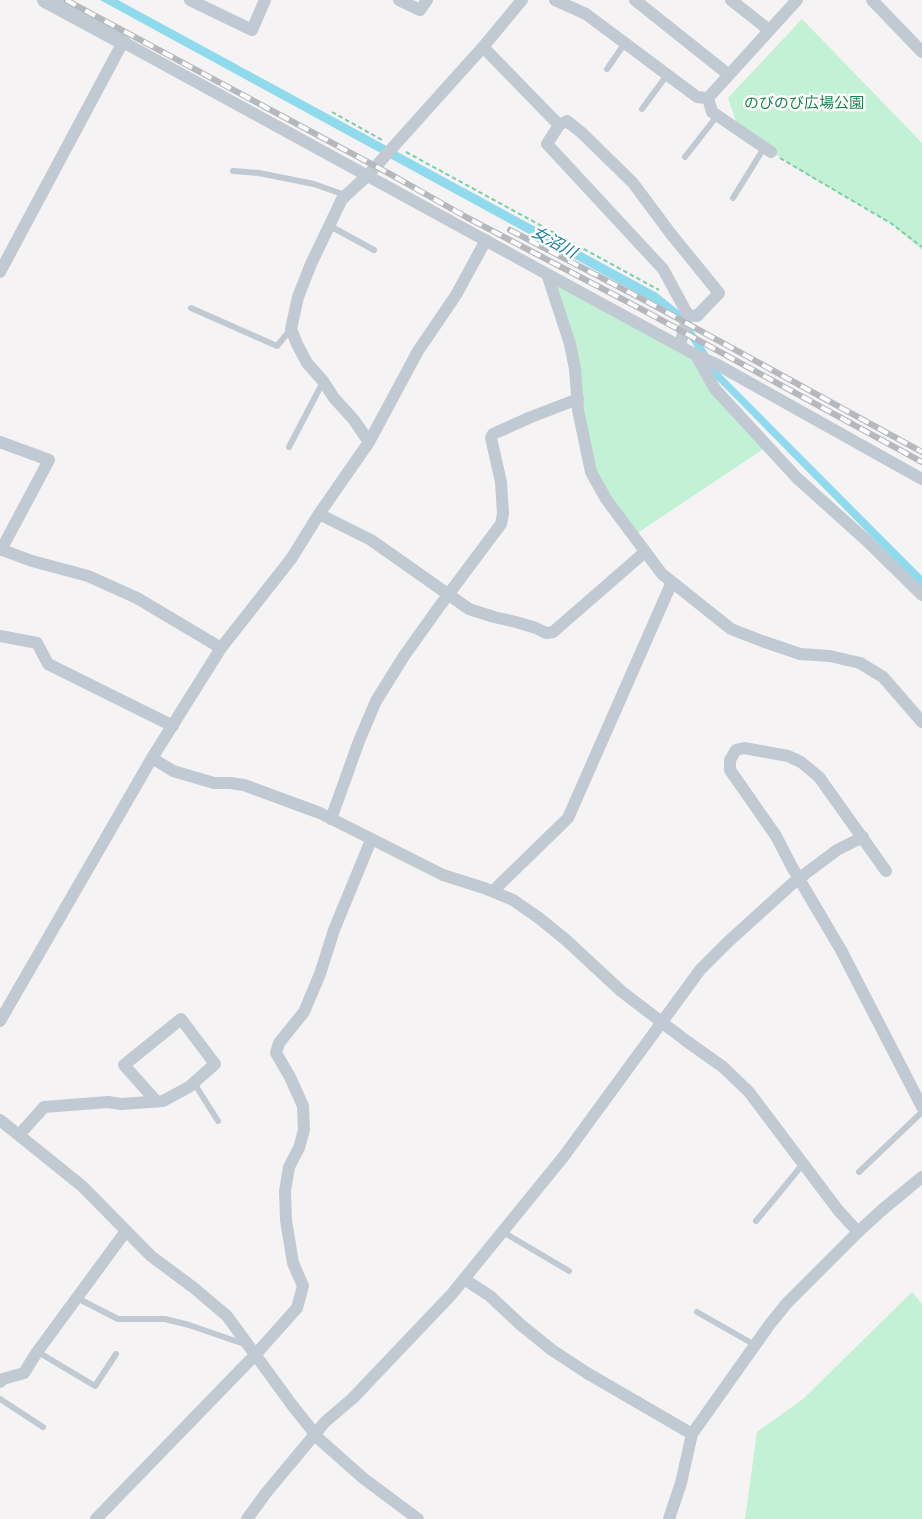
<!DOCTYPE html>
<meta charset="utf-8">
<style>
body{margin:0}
canvas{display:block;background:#f5f3f3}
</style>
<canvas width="922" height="1519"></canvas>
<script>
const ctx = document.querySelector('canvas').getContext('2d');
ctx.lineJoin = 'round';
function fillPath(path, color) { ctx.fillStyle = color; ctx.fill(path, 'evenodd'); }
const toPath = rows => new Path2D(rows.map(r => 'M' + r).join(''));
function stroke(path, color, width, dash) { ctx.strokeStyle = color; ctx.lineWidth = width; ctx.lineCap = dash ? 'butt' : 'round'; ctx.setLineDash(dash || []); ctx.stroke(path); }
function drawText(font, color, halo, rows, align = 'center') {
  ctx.font = font + ' Helvetica,"Noto Sans JP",sans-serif'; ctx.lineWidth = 5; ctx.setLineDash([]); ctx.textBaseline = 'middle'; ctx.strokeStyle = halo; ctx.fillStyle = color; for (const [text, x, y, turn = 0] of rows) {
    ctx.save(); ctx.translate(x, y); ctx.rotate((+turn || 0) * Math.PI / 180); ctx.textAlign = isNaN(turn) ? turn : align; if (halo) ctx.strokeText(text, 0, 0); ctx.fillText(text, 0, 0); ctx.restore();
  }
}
const green = toPath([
 [802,19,922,143,922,250,892,224,799,170,739,130,728,98],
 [547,274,680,345,715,389,768,446,633,536,591,472,575,369],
 [912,1292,922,1304,922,1519,745,1519,757,1432,803,1399]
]);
const water = toPath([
 [100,0,118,0,657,293,682,313,721,374,922,576,922,588,715,378,672,312]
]);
const path = toPath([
 [332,112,382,140],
 [406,152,659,290],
 [780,158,892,224,922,247]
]);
const service = toPath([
 [607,69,625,43],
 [642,109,667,75],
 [685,157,717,116],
 [233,171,259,173,314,184,345,195],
 [733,198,764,148],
 [330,226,374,250],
 [191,308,277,346,291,329],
 [289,447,323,382],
 [194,1083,218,1121],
 [859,1172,922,1112],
 [756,1221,803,1164],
 [503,1232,569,1271],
 [77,1298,118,1319,165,1319,189,1325,247,1345],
 [697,1312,755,1345],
 [38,1352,95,1386,116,1354],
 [0,1399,43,1427]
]);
const minor = toPath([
 [190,0,252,30,265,0],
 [399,0,420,10,427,0],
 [555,0,586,14,697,97,708,98],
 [635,0,729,75],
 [731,0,769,30],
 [872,0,922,52],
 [483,47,559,125,547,144,663,269,688,315,680,345],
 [708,98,797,0],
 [708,98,712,112,771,152],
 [559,125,567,121,582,133,633,183,671,234,719,293,697,316,688,315],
 [0,272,123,42,547,274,696,355,718,365,922,479],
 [547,274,570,344,575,369,578,410,591,472,606,499,662,574,731,629,762,641,800,654,830,656,860,663,883,677,922,722],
 [696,355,715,389,797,478,867,541,922,595],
 [0,442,49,460,1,550],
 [369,442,354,420,334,398,323,381,307,363,297,344,291,329,298,297,311,264,342,199,368,175,483,47,522,0],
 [319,514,371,540,469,609,494,617,516,622,536,628,546,633,553,632,645,552],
 [0,549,32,561,88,576,137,598,221,648],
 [0,636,37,643,48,664,173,726],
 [152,758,173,771,214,783,230,783,244,785,320,813,443,875,484,888,513,900,539,918,566,940,621,991,685,1040,723,1067,749,1092,838,1210,858,1232],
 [331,819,359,741,376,701,404,656,439,607,501,524,503,514,501,482,491,438,493,434,531,417,578,399],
 [886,871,819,777,801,762,788,756,744,748,736,750,730,760,730,770,776,836,792,867,841,950,922,1107],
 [493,891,568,818,672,582],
 [0,1021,152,758,221,648,291,559,319,514,369,442,418,351,456,295,486,240],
 [0,1120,82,1186,151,1256,194,1288,227,1316,292,1405,319,1439,363,1478,418,1519],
 [19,1135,44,1107,108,1102,121,1104,163,1101,189,1087,215,1064,181,1019,124,1065,156,1101],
 [464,1279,490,1296,521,1325,552,1350,587,1373,692,1434],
 [0,1382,3,1379,24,1373,37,1352,126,1231],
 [96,1519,256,1354,297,1308,303,1286,293,1263,286,1220,285,1191,289,1167,299,1148,304,1130,303,1106,290,1077,276,1053,279,1043,304,1012,320,974,334,930,371,840],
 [247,1519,266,1493,325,1422,353,1398,451,1295,564,1156,700,970,729,941,793,883,837,850,863,837],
 [669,1519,681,1483,692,1434,770,1324,787,1303,858,1232,882,1210,922,1177]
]);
const tertiary = toPath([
 [45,0,123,42]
]);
const rail = toPath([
 [66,0,390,174,466,217,643,310,922,462],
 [510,230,646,301,922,452]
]);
const parkNames = [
 ["のびのび広場公園",804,104]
];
const waterNames = [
 ["女沼川",554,243,29]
];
fillPath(green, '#c3f1d5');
fillPath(water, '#90daee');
stroke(path, '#7ad0a6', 2, [4.5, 3]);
stroke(service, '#c1cad2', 6);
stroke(minor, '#c1cad2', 12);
stroke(tertiary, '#c1cad2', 16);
stroke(rail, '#b5b8bd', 6);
stroke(rail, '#fff', 4, [11]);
drawText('15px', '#17864f', '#fff', parkNames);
drawText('italic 16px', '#0c7c9b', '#fff', waterNames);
</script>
